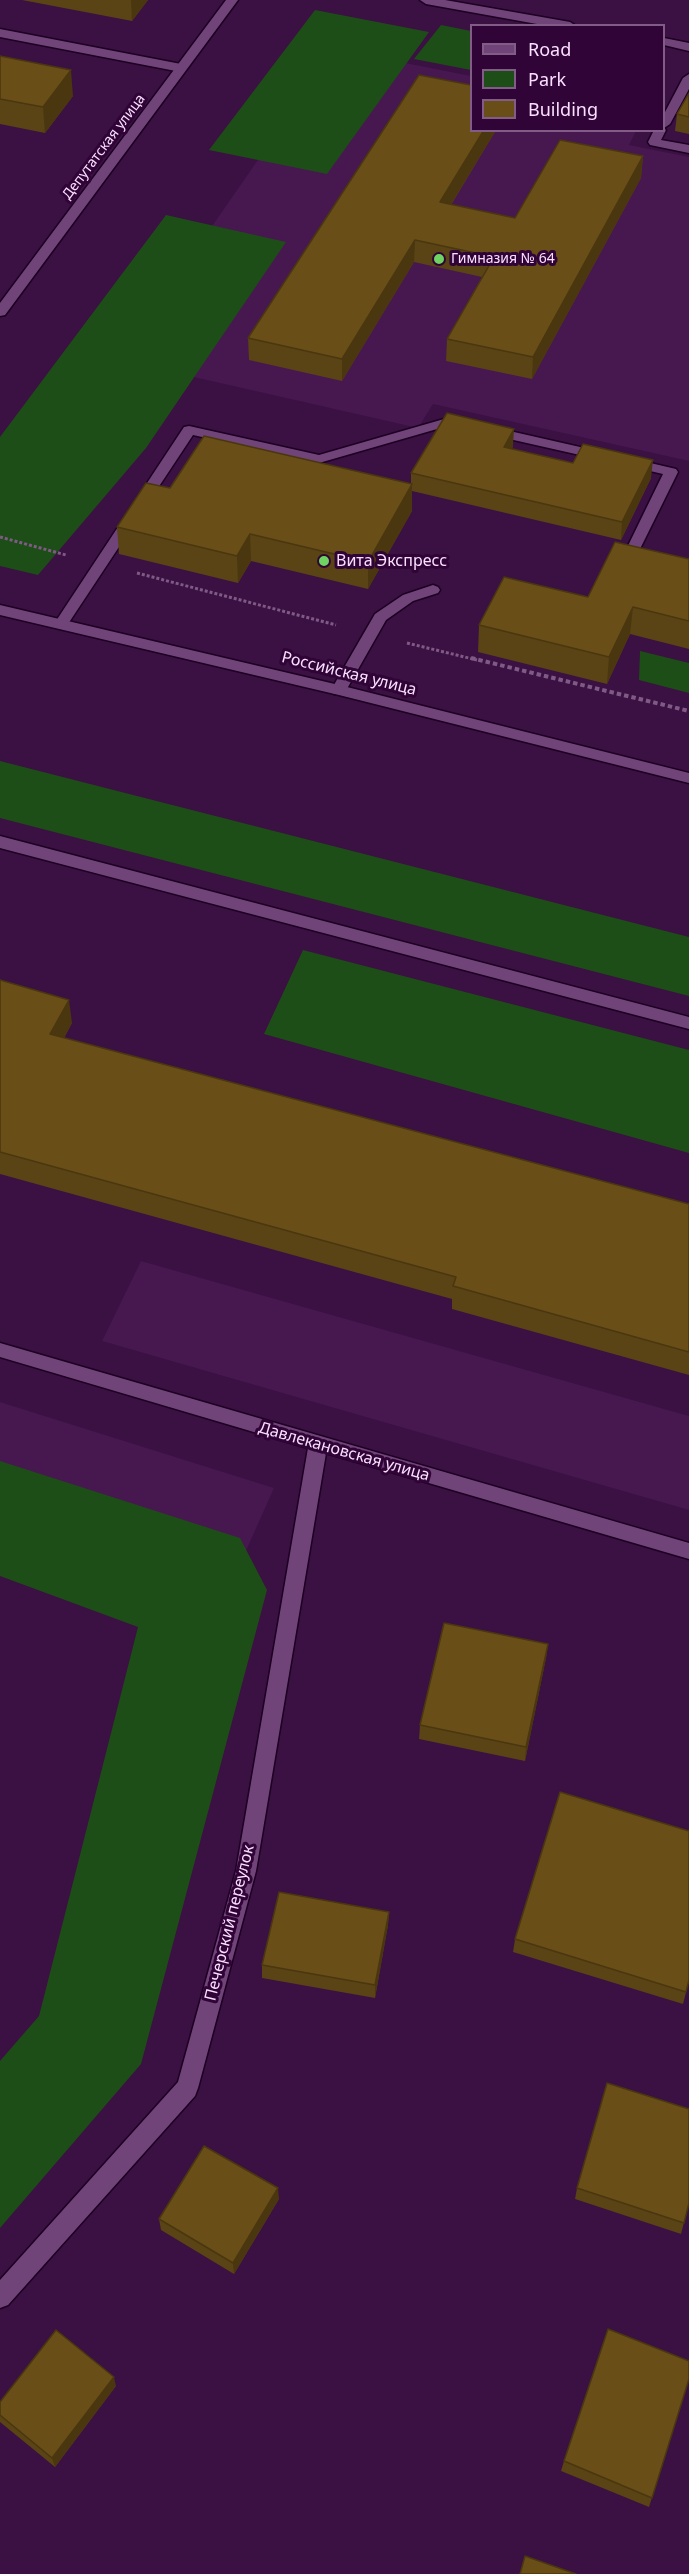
<!DOCTYPE html>
<meta charset="utf-8">
<style>
body{margin:0}
#map{position:relative;width:689px;height:2574px;overflow:hidden;background:#3b1042;font-family:"Noto Sans",sans-serif}
canvas{display:block}
.legend{position:absolute;left:470px;top:24px;width:195px;height:108px;box-sizing:border-box;background:#300437;border:2px solid #815c87;margin:0;padding:8px 10px;list-style:none;font-size:18px;color:#fae0ff}
.legend li{display:flex;align-items:center;gap:12px;height:30px}
.legend b{width:30px;border:2px solid #815c87}
</style>
<div id="map">
<canvas width="689" height="2574"></canvas>
<ul class="legend">
<li><b style="height:8px;background:#714479"></b>Road</li>
<li><b style="height:16px;background:#1e4e17"></b>Park</li>
<li><b style="height:16px;background:#694e17"></b>Building</li>
</ul>
</div>
<script>
const ctx = document.querySelector('canvas').getContext('2d');
ctx.lineJoin = 'round';
function fillPath(path, color) { ctx.fillStyle = color; ctx.fill(path, 'evenodd'); }
const toPath = rows => new Path2D(rows.map(r => 'M' + r).join(''));
function stroke(path, color, width, dash) { ctx.strokeStyle = color; ctx.lineWidth = width; ctx.lineCap = dash ? 'butt' : 'round'; ctx.setLineDash(dash || []); ctx.stroke(path); }
function drawText(font, color, halo, rows, align = 'center') {
  ctx.font = font + ' "Noto Sans",sans-serif'; ctx.lineWidth = 6; ctx.setLineDash([]); ctx.textBaseline = 'middle'; ctx.strokeStyle = halo; ctx.fillStyle = color; for (const [text, x, y, turn = 0] of rows) {
    ctx.save(); ctx.translate(x, y); ctx.rotate((+turn || 0) * Math.PI / 180); ctx.textAlign = isNaN(turn) ? turn : align; if (halo) ctx.strokeText(text, 0, 0); ctx.fillText(text, 0, 0); ctx.restore();
  }
}
const built = toPath([
 [335,49,471,76,472,130,636,131,629,145,689,157,689,461,433,404,418,428,119,360],
 [141,1261,689,1416,689,1510,102,1341],
 [0,1402,274,1488,242,1560,0,1483]
]);
const green = toPath([
 [315,10,429,32,327,174,209,150],
 [441,25,471,31,471,70,414,59],
 [166,215,286,242,146,448,38,575,0,566,0,437],
 [640,651,689,663,689,693,639,680],
 [0,761,689,937,689,996,0,818],
 [303,950,689,1050,689,1153,264,1034],
 [0,1461,240,1538,267,1590,141,2064,0,2228,0,2061,39,2016,138,1627,0,1576]
]);
const pathFar1 = toPath([
 [0,537,66,555],
 [137,573,336,625],
 [407,643,477,660]
]);
const path = toPath([
 [471,658,689,711]
]);
const lane = toPath([
 [0,29,181,64,187,68,181,72,0,37,0,29],
 [689,74,689,89,670,124,664,128,666,130,661,140,689,145,689,153,650,145,648,142,654,130,664,130,664,114,683,78,689,74],
 [451,417,467,421,469,424,462,428,451,425,319,463,193,435,66,627,61,629,54,624,184,427,189,426,319,455,451,417],
 [492,427,602,452,609,456,602,460,487,434,485,431,492,427],
 [629,458,676,469,678,472,638,553,689,565,689,575,625,559,623,556,663,474,624,465,622,462,629,458],
 [433,585,438,587,440,590,438,593,413,601,386,620,344,694,334,694,331,690,375,614,403,595,433,585],
 [0,836,689,1017,689,1029,0,848,0,836]
]);
const street = toPath([
 [226,0,238,0,5,315,0,316,0,303,226,0],
 [420,0,445,0,570,22,576,26,548,26,426,4,420,0],
 [664,38,689,43,689,51,664,45,664,38],
 [0,1343,689,1543,689,1559,326,1453,256,1871,198,2088,195,2096,8,2305,0,2308,0,2280,178,2082,236,1871,308,1448,0,1357,0,1343]
]);
const secondary = toPath([
 [0,605,339,685,689,773,689,783,339,695,0,615,0,605]
]);
const wall = toPath([
 [22,0,148,0,132,21],
 [0,56,73,96,45,133,0,124],
 [689,93,689,134,675,131,677,114],
 [471,130,496,130,451,205,515,218,643,156,641,178,532,379,446,361,447,339,482,277,414,262,342,381,249,360,248,338],
 [513,446,512,449,573,463,651,478,621,540,412,491,412,511,368,589,251,561,238,583,119,554,117,527,170,488,411,483,411,473],
 [689,559,689,649,630,634,607,684,478,652,479,625,588,597],
 [0,980,72,1023,64,1038,689,1204,689,1375,452,1309,452,1299,0,1174],
 [548,1644,546,1658,525,1761,419,1739,420,1725],
 [389,1912,388,1925,375,1998,262,1978,262,1965],
 [515,1939,689,1981,683,2004,513,1952],
 [577,2188,689,2203,681,2234,575,2199],
 [279,2199,234,2274,161,2230,159,2219],
 [689,2379,649,2507,561,2471,564,2461],
 [116,2386,55,2467,0,2422,0,2402]
]);
const shadedWall = toPath([
 [131,0,148,0,132,21],
 [71,70,73,96,45,133,43,107],
 [484,130,496,130,439,224,440,202],
 [643,156,641,178,532,379,533,357],
 [415,240,414,262,342,381,342,359],
 [514,429,513,446,503,465,504,447],
 [653,460,651,478,621,540,622,522],
 [412,484,412,511,368,589,368,562],
 [250,534,251,561,238,583,237,556],
 [633,607,630,634,607,684,609,657],
 [69,1000,72,1023,53,1058,50,1034],
 [548,1644,546,1658,525,1761,526,1747],
 [389,1912,388,1925,375,1998,375,1985],
 [278,2188,279,2199,234,2274,233,2263],
 [114,2377,116,2386,55,2467,52,2458]
]);
const building = toPath([
 [0,56,71,70,43,107,0,99,0,56],
 [419,75,471,85,471,130,484,130,440,202,515,218,560,140,643,156,533,357,447,339,494,257,415,240,342,359,248,338,419,75],
 [689,93,689,117,677,114,689,93],
 [447,413,514,429,504,447,573,463,583,444,653,460,622,522,411,473,447,413],
 [204,436,412,484,368,562,250,534,237,556,117,527,146,483,170,488,204,436],
 [615,542,689,559,689,621,633,607,609,657,479,625,504,577,588,597,615,542],
 [0,980,69,1000,50,1034,689,1204,689,1352,453,1286,456,1277,0,1152,0,980],
 [444,1623,548,1644,526,1747,420,1725,444,1623],
 [560,1792,689,1831,689,1980,686,1992,515,1939,560,1792],
 [279,1892,389,1912,375,1985,262,1965,279,1892],
 [607,2083,689,2109,689,2203,684,2223,577,2188,607,2083],
 [204,2146,278,2188,233,2263,159,2219,204,2146],
 [608,2329,689,2361,689,2379,652,2498,564,2461,608,2329],
 [56,2330,114,2377,52,2458,0,2415,0,2402,56,2330],
 [525,2556,576,2574,520,2574,525,2556]
]);
const markers = [
 [439,259,6,"#6ed360"],
 [324,561,6,"#6ed360"]
];
const farStreetnames = [
 ["Депутатская улица",104,147,-53]
];
const farPoinames = [
 ["Гимназия № 64",451,259]
];
const poiNames = [
 ["Вита Экспресс",336,561]
];
const streetNames = [
 ["Российская улица",349,674,14],
 ["Давлекановская улица",344,1452,16],
 ["Печерский переулок",230,1923,-76]
];
fillPath(built, '#471750');
fillPath(green, '#1e4e17');
stroke(lane, '#1d0023', 3);
stroke(street, '#1d0023', 3);
stroke(secondary, '#1d0023', 3);
stroke(pathFar1, '#7f5a85', 3, [3, 2]);
stroke(path, '#7f5a85', 4, [4.5, 3]);
fillPath(lane, '#714479');
fillPath(street, '#714479');
fillPath(secondary, '#714479');
fillPath(wall, '#5a4314');
fillPath(shadedWall, '#4a3710');
fillPath(building, '#694e17');
stroke(building, '#4a3710', 1.5);
for (const [x, y, r, color] of markers) { const dot = new Path2D(); dot.arc(x, y, r, 0, 2 * Math.PI); ctx.fillStyle = color; ctx.fill(dot); stroke(dot, '#300437', 2); }
drawText('14px', '#fae0ff', '#300437', farStreetnames);
drawText('14px', '#fae0ff', '#300437', farPoinames, 'left');
drawText('16px', '#fae0ff', '#300437', poiNames, 'left');
drawText('16px', '#fae0ff', '#300437', streetNames);
</script>
